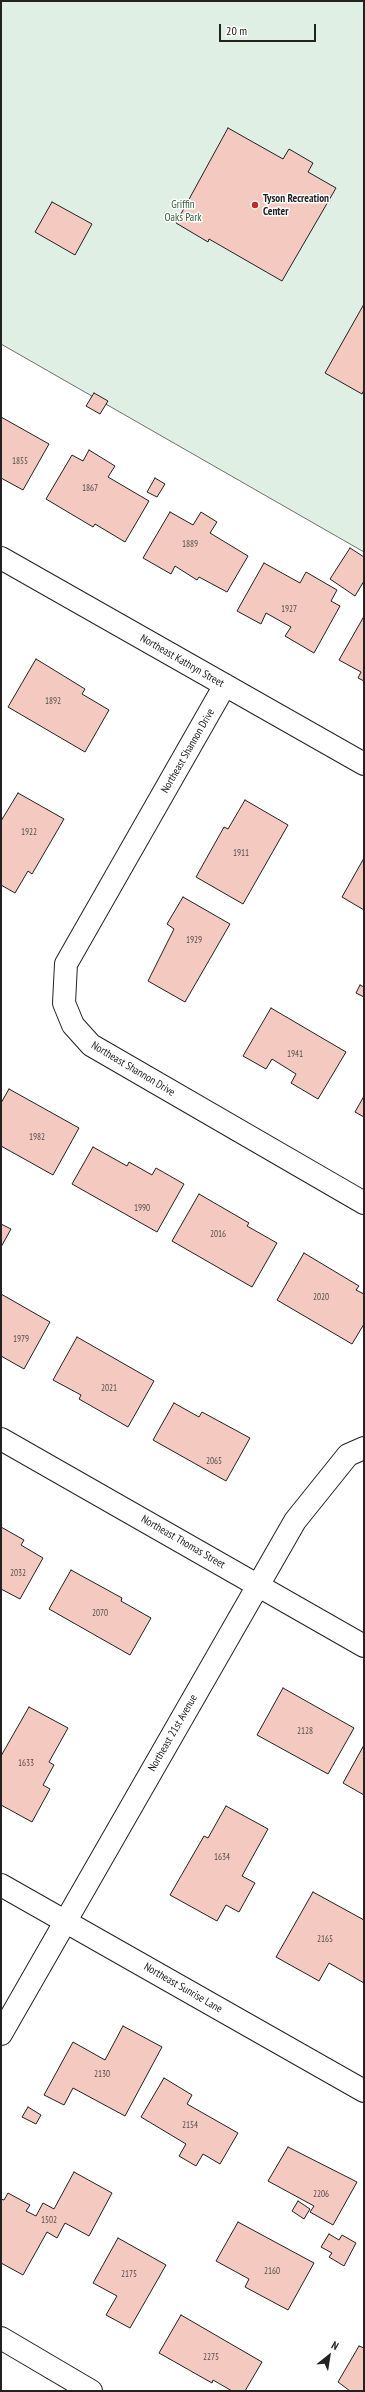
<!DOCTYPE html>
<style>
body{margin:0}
#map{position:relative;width:365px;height:2392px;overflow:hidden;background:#fff;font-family:"PT Sans Narrow",sans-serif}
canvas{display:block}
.frame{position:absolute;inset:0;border:2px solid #222;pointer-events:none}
.north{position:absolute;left:309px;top:2336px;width:40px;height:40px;-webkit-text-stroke:3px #fff;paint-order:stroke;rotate:30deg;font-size:11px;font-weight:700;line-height:16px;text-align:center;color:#222}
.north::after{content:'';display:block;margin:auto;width:14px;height:18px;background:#222;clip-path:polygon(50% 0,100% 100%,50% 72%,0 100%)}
.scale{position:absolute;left:219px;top:24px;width:97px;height:18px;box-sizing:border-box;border:2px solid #222;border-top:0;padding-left:5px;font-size:12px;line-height:14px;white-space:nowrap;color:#222;-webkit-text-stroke:3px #fff;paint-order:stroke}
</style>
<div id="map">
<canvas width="365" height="2392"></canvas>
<div class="frame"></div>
<div class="north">N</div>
<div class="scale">20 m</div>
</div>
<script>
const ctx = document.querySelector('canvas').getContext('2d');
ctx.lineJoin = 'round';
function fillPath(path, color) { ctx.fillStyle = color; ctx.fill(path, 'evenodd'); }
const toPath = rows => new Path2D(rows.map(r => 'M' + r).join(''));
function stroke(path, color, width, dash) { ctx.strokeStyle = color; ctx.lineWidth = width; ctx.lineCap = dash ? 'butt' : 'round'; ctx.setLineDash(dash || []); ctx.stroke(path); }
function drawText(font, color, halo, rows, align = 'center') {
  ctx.font = font + ' "PT Sans Narrow",sans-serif'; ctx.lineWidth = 3; ctx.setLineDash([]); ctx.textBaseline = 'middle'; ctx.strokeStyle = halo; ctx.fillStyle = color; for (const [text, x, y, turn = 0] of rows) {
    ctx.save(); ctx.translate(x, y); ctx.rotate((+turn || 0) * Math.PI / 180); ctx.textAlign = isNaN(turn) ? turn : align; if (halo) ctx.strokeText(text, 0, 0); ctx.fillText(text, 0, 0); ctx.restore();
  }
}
const green = toPath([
 [1,1,364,1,364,552,1,344,1,1]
]);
const building = toPath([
 [228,128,283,159,289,149,313,163,308,172,336,188,282,281,209,239,208,242,176,223,228,128],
 [52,202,92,224,75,255,35,232,52,202],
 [364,304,364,390,362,394,325,373,364,304],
 [94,393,108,401,100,414,86,406,94,393],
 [1,417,49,444,23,490,1,478,1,417],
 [89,450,115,466,108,477,149,501,125,542,95,524,93,527,46,499,72,455,83,461,89,450],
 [155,478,165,484,157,497,147,492,155,478],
 [170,512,193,525,201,512,217,522,210,533,248,556,227,592,199,577,197,580,175,566,171,574,143,558,170,512],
 [350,548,364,557,364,581,355,596,330,579,350,548],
 [264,563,300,583,306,572,337,590,331,601,340,606,314,653,285,636,291,627,266,613,261,624,237,611,264,563],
 [363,618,364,618,364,681,358,678,361,672,339,660,363,618],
 [36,659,85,689,82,694,109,710,85,752,8,707,36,659],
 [18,793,64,819,32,874,28,871,15,893,1,885,1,821,18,793],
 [245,800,288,825,243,904,196,877,224,827,228,829,245,800],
 [364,858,364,910,342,897,364,858],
 [183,897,230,924,185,1002,148,981,174,929,167,924,183,897],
 [360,985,364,987,364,997,356,993,360,985],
 [271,1008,346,1052,318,1099,291,1083,296,1074,272,1059,266,1069,243,1056,271,1008],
 [9,1089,79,1128,53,1175,1,1146,1,1103,9,1089],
 [364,1096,364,1117,355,1112,364,1096],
 [93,1147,127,1166,129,1162,152,1175,156,1168,184,1184,157,1232,72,1184,93,1147],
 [199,1194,249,1223,247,1226,277,1243,252,1287,172,1241,199,1194],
 [1,1224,11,1229,1,1247,1,1224],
 [304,1253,359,1286,356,1290,364,1294,364,1324,352,1344,277,1300,304,1253],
 [1,1294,50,1322,24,1369,1,1356,1,1294],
 [77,1337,154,1381,128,1427,79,1399,81,1395,53,1380,77,1337],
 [174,1403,199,1417,202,1412,250,1438,226,1481,153,1440,174,1403],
 [1,1527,24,1540,21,1545,43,1558,20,1599,1,1589,1,1527],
 [71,1570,122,1598,121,1601,151,1618,130,1655,49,1609,71,1570],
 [283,1688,354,1728,328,1774,257,1735,283,1688],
 [29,1707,68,1728,49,1762,54,1765,43,1785,50,1789,32,1822,1,1805,1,1756,29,1707],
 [364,1745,364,1795,343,1783,364,1745],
 [226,1806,268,1829,242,1876,255,1883,239,1912,226,1905,217,1921,170,1895,204,1836,208,1838,226,1806],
 [313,1892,364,1920,364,1983,329,1963,319,1981,276,1957,313,1892],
 [123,2026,162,2047,125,2116,73,2088,64,2105,44,2095,73,2042,105,2060,123,2026],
 [164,2078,192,2095,187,2104,238,2133,220,2164,203,2154,196,2166,179,2156,186,2144,141,2117,164,2078],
 [28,2107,41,2115,36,2124,22,2117,28,2107],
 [288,2147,357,2182,333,2225,310,2212,314,2206,268,2181,288,2147],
 [74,2172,112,2193,89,2236,65,2223,57,2238,47,2232,23,2275,1,2263,1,2199,4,2200,8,2193,30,2205,26,2211,36,2216,43,2203,54,2209,74,2172],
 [298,2201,310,2209,304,2219,292,2211,298,2201],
 [238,2222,314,2263,288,2310,245,2287,249,2279,216,2261,238,2222],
 [329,2234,339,2240,342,2235,356,2243,344,2266,329,2257,332,2253,321,2247,329,2234],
 [118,2238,166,2265,130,2328,106,2315,117,2296,93,2283,118,2238],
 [181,2315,262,2362,245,2391,232,2391,213,2380,212,2383,159,2353,181,2315],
 [359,2346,364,2348,364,2391,350,2391,338,2382,359,2346]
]);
const street = toPath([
 [1,558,364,764],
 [225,685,66,964,64,1003,73,1025,91,1045,364,1203],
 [1,1439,364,1646],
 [1,2034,295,1521,348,1455,364,1448],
 [1,2338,91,2391]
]);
const secondary = toPath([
 [1,1885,364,2091]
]);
const markers = [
 [255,205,4,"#c62828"]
];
const numberNames = [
 ["1855",20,461],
 ["1867",90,488],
 ["1889",190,544],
 ["1927",289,609],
 ["1892",53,701],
 ["1922",29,832],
 ["1911",241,853],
 ["1929",194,940],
 ["1941",295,1054],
 ["1982",37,1137],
 ["1990",142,1208],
 ["2016",218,1234],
 ["2020",321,1297],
 ["1979",21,1339],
 ["2021",109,1388],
 ["2065",214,1461],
 ["2032",18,1573],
 ["2070",100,1613],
 ["2128",305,1731],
 ["1633",26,1763],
 ["1634",222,1857],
 ["2165",325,1939],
 ["2130",102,2074],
 ["2154",190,2125],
 ["2206",321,2194],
 ["1502",49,2220],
 ["2160",272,2271],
 ["2175",129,2274],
 ["2275",211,2357]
];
const poiNames = [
 ["Tyson Recreation",263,199],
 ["Center",263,212]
];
const parkNames = [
 ["Griffin",183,205],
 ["Oaks Park",183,218]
];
const streetNames = [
 ["Northeast Kathryn Street",182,661,30],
 ["Northeast Shannon Drive",188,751,-60],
 ["Northeast Shannon Drive",133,1069,31],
 ["Northeast Thomas Street",183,1542,30],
 ["Northeast 21st Avenue",173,1733,-60],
 ["Northeast Sunrise Lane",183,1988,30]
];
fillPath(green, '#e0efe3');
stroke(green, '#6f6f6f', 1);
fillPath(building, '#f3c9c0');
stroke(building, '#222', 1);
stroke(street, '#222', 24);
stroke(secondary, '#222', 24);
stroke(street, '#fff', 22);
stroke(secondary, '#fff', 22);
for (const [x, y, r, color] of markers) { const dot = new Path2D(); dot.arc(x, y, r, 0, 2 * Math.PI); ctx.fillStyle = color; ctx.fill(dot); stroke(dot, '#fff', 1.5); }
drawText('9px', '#564c4a', null, numberNames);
drawText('bold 11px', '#222', '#fff', poiNames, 'left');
drawText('11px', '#2f5e38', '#fff', parkNames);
drawText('11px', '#222', '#fff', streetNames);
</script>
